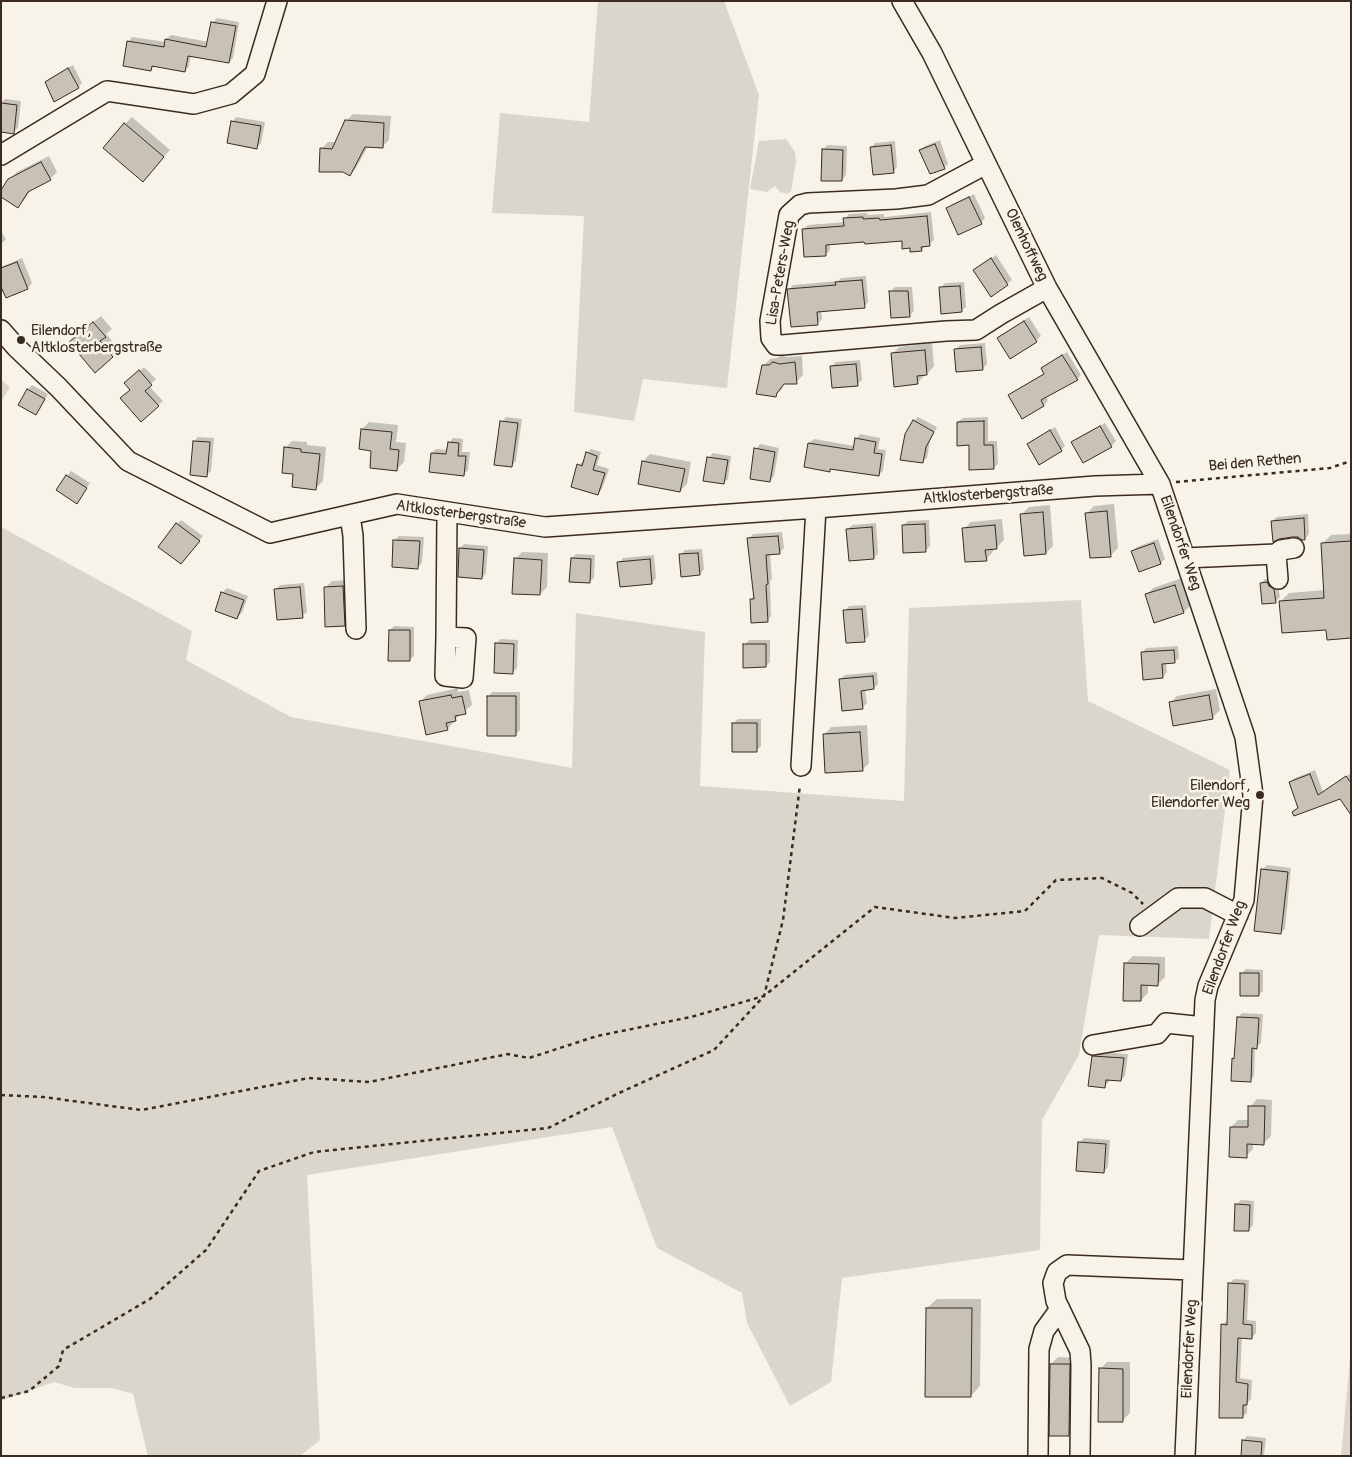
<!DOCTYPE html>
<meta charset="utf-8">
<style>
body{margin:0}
#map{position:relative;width:1352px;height:1457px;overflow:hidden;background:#f7f3e8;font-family:Pangolin,sans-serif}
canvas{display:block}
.frame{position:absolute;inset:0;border:2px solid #3b2a1e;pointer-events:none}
</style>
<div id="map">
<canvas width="1352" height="1457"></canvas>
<div class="frame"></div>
</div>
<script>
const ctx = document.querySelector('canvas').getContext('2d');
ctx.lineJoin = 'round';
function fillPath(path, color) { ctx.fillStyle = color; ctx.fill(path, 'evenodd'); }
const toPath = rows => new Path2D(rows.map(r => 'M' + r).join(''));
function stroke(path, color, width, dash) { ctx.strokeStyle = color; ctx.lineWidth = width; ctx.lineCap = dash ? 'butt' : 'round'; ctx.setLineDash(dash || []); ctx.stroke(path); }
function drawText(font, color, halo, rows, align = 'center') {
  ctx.font = font + ' Pangolin,sans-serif'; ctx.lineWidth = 5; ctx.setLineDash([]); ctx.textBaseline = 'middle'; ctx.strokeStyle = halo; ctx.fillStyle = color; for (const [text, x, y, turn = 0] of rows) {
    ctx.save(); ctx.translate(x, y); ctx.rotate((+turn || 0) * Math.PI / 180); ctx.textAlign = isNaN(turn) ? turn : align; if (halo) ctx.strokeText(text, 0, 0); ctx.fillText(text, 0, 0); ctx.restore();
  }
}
const green = toPath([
 [598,1,724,1,759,95,727,388,643,379,634,421,574,412,584,216,492,213,500,113,589,122],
 [786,139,795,152,796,162,791,192,786,194,784,192,781,193,775,186,767,192,750,189,759,141],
 [1,380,10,387,1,402],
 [1,527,192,631,186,660,291,717,572,768,576,613,705,632,700,786,904,801,909,608,1081,600,1088,701,1230,770,1209,939,1099,935,1079,1055,1042,1120,1040,1250,842,1278,831,1382,790,1406,747,1323,742,1293,657,1248,612,1127,307,1175,320,1440,300,1456,148,1456,133,1394,112,1388,75,1388,54,1382,1,1401],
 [1351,1348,1351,1456,1341,1456]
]);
const shadow = toPath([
 [217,18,239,22,233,58,229,62,191,55,189,66,185,71,155,65,151,70,128,42,132,37,166,42,166,39,171,35,209,42,212,23],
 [73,65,82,83,78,87,46,82,50,78],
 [5,99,21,101,18,128,13,132,1,103],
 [353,114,391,116,389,140,382,147,368,146,356,168,350,175,321,149,328,142,336,142,346,121],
 [132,117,170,150,149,174,125,124],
 [236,117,265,122,261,143,257,147,232,122],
 [940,140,948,164,944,168,920,150,925,146],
 [895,141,897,167,893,172,871,148,875,143],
 [827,145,847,146,846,175,842,180,823,150],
 [49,156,57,172,50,179,31,189,25,199,18,206,9,180,17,172],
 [974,194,985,218,981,223,948,209,952,204],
 [931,212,934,240,921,250,911,247,903,240,866,241,830,243,830,250,826,254,803,229,808,225,845,222,845,219,849,214,867,213,867,215,884,214,884,217],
 [1,231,6,239,1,244],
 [996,255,1012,280,991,295,975,270],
 [22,258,32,283,28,288,6,296,1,284,1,267],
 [866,276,868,302,864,307,821,310,822,319,818,323,789,290,793,285,838,281,841,278],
 [964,282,966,307,961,311,941,288,945,283],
 [895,287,912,287,914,311,910,315,890,292],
 [101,316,112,329,106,334,119,349,95,371,77,335],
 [1029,317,1041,336,1036,341,1011,357,999,338,1003,334],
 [932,343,934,366,927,374,924,374,924,376,917,383,892,354,899,347],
 [985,343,987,364,982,369,955,350,960,345],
 [1067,352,1081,375,1077,379,1046,396,1048,400,1044,405,1023,417,1010,395,1014,391,1045,373,1042,369,1047,364],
 [781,355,787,357,802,356,803,375,796,382,784,383,782,389,775,396,763,366,770,359,777,358],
 [860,360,862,380,857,384,832,366,836,362],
 [144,367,156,379,149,386,163,401,141,420,131,389,126,383],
 [32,385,48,394,40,409,36,413,28,390],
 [506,417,522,419,516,461,511,466,502,422],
 [918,417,937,427,930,441,927,458,922,462,914,421],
 [988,417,988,441,997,441,998,464,993,468,970,444,958,422,963,418],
 [369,422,398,425,396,442,406,443,404,462,397,469,373,450,362,429],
 [1105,423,1116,441,1111,446,1073,442,1077,438],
 [1055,427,1065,446,1061,450,1028,444,1033,440],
 [860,434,880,438,878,449,886,450,883,471,878,475,832,468,829,470,809,443,814,439,855,446,856,439],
 [198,437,214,438,211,471,206,475,194,441],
 [453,438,463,439,462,452,470,452,468,470,464,474,432,453,436,449,448,450,449,443],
 [292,441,307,442,307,445,326,447,323,481,316,488,294,473,285,448],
 [760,444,779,448,774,476,769,481,756,449],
 [591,449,601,452,597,465,609,469,602,489,598,494,579,465,583,461,584,461,587,453],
 [713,453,731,456,728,479,723,483,708,458],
 [650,454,691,462,687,484,680,491,643,461],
 [71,471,90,483,77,502,57,490],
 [1114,504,1118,548,1111,555,1087,513,1094,506],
 [1050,505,1053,546,1046,553,1022,514,1029,507],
 [1308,514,1309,534,1305,539,1272,521,1277,517],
 [1002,519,1004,540,997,547,993,548,993,552,986,559,964,529,971,522],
 [181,520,203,536,185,558,177,524],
 [929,520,930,546,925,551,903,525,908,521],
 [876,523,878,553,874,558,848,529,852,525],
 [782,532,784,548,779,553,770,553,772,579,770,581,771,616,767,621,751,599,755,596,748,539,753,534],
 [1351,534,1351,637,1328,628,1280,602,1289,593,1325,590,1322,544,1331,535],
 [399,536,424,537,422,563,417,568,395,540],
 [1158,539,1165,559,1160,563,1133,551,1137,547],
 [464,544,488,546,486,573,482,578,460,548],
 [702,549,704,569,700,574,682,575,680,555,685,550],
 [522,552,548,553,547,587,540,594,515,559],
 [576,554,595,555,594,578,589,582,572,558],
 [654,555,656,578,652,583,619,563,623,558],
 [1182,578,1191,605,1184,612,1146,595,1153,588],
 [1272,578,1278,585,1280,597,1275,602,1261,583,1265,579],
 [350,580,351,618,344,625,325,588,332,581],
 [304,583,307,612,302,616,275,590,280,585],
 [227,588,248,596,242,613,237,617,222,593],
 [866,605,869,636,864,640,845,611,849,606],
 [394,626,414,627,414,656,409,660,390,630],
 [501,639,518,640,517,668,512,673,496,643],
 [749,640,770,640,770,662,766,666,744,645],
 [1178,646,1179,658,1174,662,1166,663,1167,672,1163,677,1142,653,1146,648],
 [877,672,878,684,874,688,865,689,867,703,862,708,840,679,845,675],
 [458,688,458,692,469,690,472,705,454,720,454,722,447,729,420,702,427,695],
 [1216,689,1220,710,1213,717,1174,724,1170,703,1177,696],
 [492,692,520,692,520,730,516,734,488,697],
 [738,719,761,719,761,746,756,751,733,724],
 [867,725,869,763,862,770,824,735,831,727],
 [1315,770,1323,792,1351,773,1351,813,1340,798,1300,807,1290,782,1295,778],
 [1267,865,1291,868,1285,929,1280,933,1262,870],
 [1133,956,1165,957,1165,977,1158,984,1148,984,1148,993,1141,1000,1126,963],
 [1246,969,1263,970,1263,991,1258,995,1241,974],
 [1242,1013,1263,1014,1261,1043,1255,1047,1254,1076,1250,1081,1233,1059,1236,1057,1238,1017],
 [1097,1052,1128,1054,1125,1076,1121,1080,1109,1079,1109,1082,1104,1086,1093,1056],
 [1257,1099,1272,1100,1271,1136,1264,1143,1253,1143,1253,1149,1246,1156,1231,1127,1238,1120,1249,1120,1250,1107],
 [1084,1138,1110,1140,1108,1167,1104,1172,1079,1143],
 [1241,1200,1254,1201,1253,1225,1248,1230,1236,1205],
 [1234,1279,1249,1280,1247,1320,1256,1321,1256,1333,1251,1338,1242,1337,1240,1378,1252,1380,1251,1399,1247,1403,1247,1413,1242,1417,1220,1416,1223,1324,1228,1320,1229,1284],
 [937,1299,981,1299,980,1386,971,1396,927,1308],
 [1058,1357,1076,1358,1075,1428,1068,1435,1051,1364],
 [1107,1362,1130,1362,1130,1413,1123,1420,1100,1369],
 [1247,1436,1266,1438,1264,1456,1242,1456,1243,1441]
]);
const building = toPath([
 [211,22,236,26,229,63,188,56,185,72,152,66,151,71,123,66,127,41,164,47,165,39,206,47,211,22],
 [68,68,79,88,54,102,45,82,68,68],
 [1,103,17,105,14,134,1,132,1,103],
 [345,120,384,123,383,148,365,147,350,176,343,172,319,172,320,148,332,149,345,120],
 [231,121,261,126,257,149,227,143,231,121],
 [124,123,164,157,143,182,103,148,124,123],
 [935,144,945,169,930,174,919,150,935,144],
 [891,145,894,173,873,175,870,147,891,145],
 [822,149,843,150,842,181,821,181,822,149],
 [41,162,51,180,28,192,18,208,1,197,1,190,8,179,41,162],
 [969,197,982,224,958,235,946,208,969,197],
 [927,216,930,246,921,247,922,251,910,252,910,248,902,249,902,241,865,244,864,242,826,245,826,256,804,257,802,229,844,226,843,218,863,217,863,219,879,218,880,220,927,216],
 [991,258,1008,285,991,297,973,270,991,258],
 [17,262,28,289,6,298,1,287,1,268,17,262],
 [862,280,865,308,817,312,818,325,791,327,787,289,836,285,835,282,862,280],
 [960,286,962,312,941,314,939,287,960,286],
 [889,291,908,291,910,317,891,318,889,291],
 [1024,321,1037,342,1010,359,997,338,1024,321],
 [93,322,106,337,100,341,113,357,95,373,69,342,93,322],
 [981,347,983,370,956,372,954,349,981,347],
 [925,350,927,375,917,376,918,384,894,387,891,353,925,350],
 [1062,355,1078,380,1041,400,1044,406,1022,419,1008,395,1044,374,1041,368,1062,355],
 [773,362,780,364,795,362,797,384,784,384,777,393,776,397,756,394,762,365,769,365,773,362],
 [856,364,858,386,832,388,830,366,856,364],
 [139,370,152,385,145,391,159,406,141,422,120,398,130,390,124,383,139,370],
 [27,389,45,399,36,415,18,405,27,389],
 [913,420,934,432,926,447,923,463,900,460,905,434,913,420],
 [500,421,518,423,512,467,494,465,500,421],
 [984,421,984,445,993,445,994,469,969,470,969,445,957,446,957,422,984,421],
 [1100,426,1112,447,1083,463,1071,442,1100,426],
 [361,429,392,432,390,449,399,450,397,471,370,468,371,451,359,449,361,429],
 [1050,430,1062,451,1039,465,1027,444,1050,430],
 [855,438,876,442,874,453,882,454,879,476,830,469,830,472,804,467,808,443,853,450,855,438],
 [193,441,210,442,207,477,190,475,193,441],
 [448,442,459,443,458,456,466,456,464,476,429,472,431,453,446,454,448,442],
 [284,447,301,449,301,452,320,454,316,490,292,487,293,474,282,473,284,447],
 [754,448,775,452,770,482,750,479,754,448],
 [586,452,597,456,593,470,605,473,598,495,571,487,577,464,582,466,586,452],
 [707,457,728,460,724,484,703,481,707,457],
 [642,461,685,469,680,492,638,484,642,461],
 [66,475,87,488,77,504,56,490,66,475],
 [1107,511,1111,557,1090,558,1085,513,1107,511],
 [1043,512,1046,554,1024,556,1020,514,1043,512],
 [1304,518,1305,540,1302,540,1298,537,1292,537,1279,539,1273,542,1271,521,1304,518],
 [176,523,200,541,181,564,158,547,176,523],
 [925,524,926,552,903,553,902,525,925,524],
 [995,525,997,549,985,550,987,561,965,562,962,528,995,525],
 [872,527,874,559,849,561,846,529,872,527],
 [778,536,780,554,766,555,768,584,766,585,768,622,751,623,750,599,754,599,747,538,778,536],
 [393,540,420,541,418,569,392,567,393,540],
 [1351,541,1351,638,1327,640,1326,630,1282,633,1279,601,1324,598,1321,543,1351,541],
 [1154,543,1161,564,1139,572,1131,551,1154,543],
 [459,548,484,550,482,579,458,577,459,548],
 [698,553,700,575,681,577,679,554,698,553],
 [514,558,542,560,540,595,512,594,514,558],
 [571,558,591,559,590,583,569,582,571,558],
 [650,559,652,584,620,587,617,562,650,559],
 [1267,582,1269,586,1274,589,1276,603,1262,604,1260,583,1267,582],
 [1175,585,1184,613,1154,623,1145,594,1175,585],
 [343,586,345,626,325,627,324,587,343,586],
 [300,587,303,618,277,620,274,589,300,587],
 [221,592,244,600,237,619,215,611,221,592],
 [862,609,865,642,846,643,843,610,862,609],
 [389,630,410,630,410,661,388,661,389,630],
 [495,643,514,644,513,674,494,673,495,643],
 [743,644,766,644,766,667,743,668,743,644],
 [1174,650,1175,663,1162,664,1163,678,1143,680,1141,652,1174,650],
 [873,676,874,689,861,691,863,709,842,711,839,679,873,676],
 [451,695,452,698,462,696,466,714,455,716,456,721,446,723,448,730,426,735,419,701,451,695],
 [1209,695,1213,719,1173,726,1169,702,1209,695],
 [487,696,516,696,516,736,487,736,487,696],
 [732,723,757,723,757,752,732,752,732,723],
 [860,732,863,771,825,773,823,734,860,732],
 [1310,774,1318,795,1346,776,1351,783,1351,815,1340,799,1294,816,1292,812,1298,808,1289,782,1310,774],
 [1261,869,1288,872,1281,934,1254,931,1261,869],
 [1124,963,1159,964,1158,986,1141,985,1141,1001,1123,1001,1124,963],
 [1240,973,1259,973,1259,996,1240,996,1240,973],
 [1237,1017,1259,1018,1257,1049,1252,1048,1251,1082,1231,1081,1232,1058,1234,1059,1237,1017],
 [1092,1056,1124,1058,1121,1081,1106,1080,1105,1088,1088,1086,1092,1056],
 [1248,1106,1265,1106,1264,1145,1247,1144,1247,1158,1229,1157,1230,1127,1248,1127,1248,1106],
 [1078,1142,1106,1144,1104,1173,1076,1171,1078,1142],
 [1235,1204,1250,1205,1249,1231,1234,1231,1235,1204],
 [1228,1283,1245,1284,1243,1324,1252,1325,1252,1339,1238,1338,1236,1382,1248,1384,1247,1405,1243,1405,1243,1418,1219,1418,1221,1324,1227,1325,1228,1283],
 [926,1308,972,1308,971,1397,925,1397,926,1308],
 [1050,1364,1070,1364,1069,1436,1049,1436,1050,1364],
 [1099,1368,1123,1369,1123,1422,1098,1422,1099,1368],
 [1242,1440,1262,1442,1261,1456,1241,1456,1242,1440]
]);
const path = toPath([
 [1176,482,1330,468,1351,461],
 [1,1095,43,1097,141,1110,309,1078,369,1082,508,1054,529,1058,597,1036,691,1017,764,996,875,907,955,918,1025,911,1056,880,1102,878,1132,893,1143,904],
 [1,1398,29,1391,59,1366,63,1350,150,1299,206,1250,259,1171,314,1152,548,1128,619,1093,714,1050,764,996,783,920,800,785]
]);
const minor = toPath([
 [902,1,932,53,1047,288,1160,484,1245,737,1253,795,1244,900,1208,986,1205,1000,1185,1456],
 [1,155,107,91,194,104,231,94,255,74,277,1],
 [986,164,928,195,896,199,808,203,800,205,789,215,770,321,771,338,776,345,782,345,946,331,976,330,1001,314,1047,288],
 [1,330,16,347,59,388,128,461,270,533,397,504,545,527,816,508,1095,486,1160,484],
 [350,515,353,536,356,629],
 [1276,554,1281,550,1294,548],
 [1185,558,1276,554,1278,579],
 [446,637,466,638,463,678,445,676,446,637,447,513],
 [801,766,816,508],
 [1140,926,1178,898,1205,898,1238,915],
 [1093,1045,1157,1034,1166,1023,1204,1027],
 [1038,1456,1039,1349,1044,1331,1060,1309],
 [1080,1456,1081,1365,1080,1351,1056,1301,1053,1283,1057,1272,1067,1265,1193,1270]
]);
const markers = [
 [21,340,5,"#3b2a1e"],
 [1260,795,5,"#3b2a1e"]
];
const streetNames = [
 ["Olenhoffweg",1026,245,64],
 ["Lisa-Peters-Weg",781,273,-80],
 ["Bei den Rethen",1255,463,-5],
 ["Altklosterbergstraße",988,495,-4],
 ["Altklosterbergstraße",461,515,8],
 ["Eilendorfer Weg",1180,543,71],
 ["Eilendorfer Weg",1225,948,-70],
 ["Eilendorfer Weg",1190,1349,-87]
];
const poiNames = [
 ["Eilendorf,",31,331],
 ["Altklosterbergstraße",31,348],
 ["Eilendorf,",1250,786,"right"],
 ["Eilendorfer Weg",1250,803,"right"]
];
fillPath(green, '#dbd6cb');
fillPath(shadow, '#0003');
fillPath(building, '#c8c1b6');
stroke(building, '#3b2a1e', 1);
stroke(minor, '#3b2a1e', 22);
stroke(path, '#3b2a1e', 2.5, [4, 4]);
stroke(minor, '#f7f3e8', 19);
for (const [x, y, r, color] of markers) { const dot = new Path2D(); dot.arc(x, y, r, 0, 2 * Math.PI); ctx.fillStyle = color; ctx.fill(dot); stroke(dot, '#f7f3e8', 2); }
drawText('15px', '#3b2a1e', '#f7f3e8', streetNames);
drawText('15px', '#3b2a1e', '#f7f3e8', poiNames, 'left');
</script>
